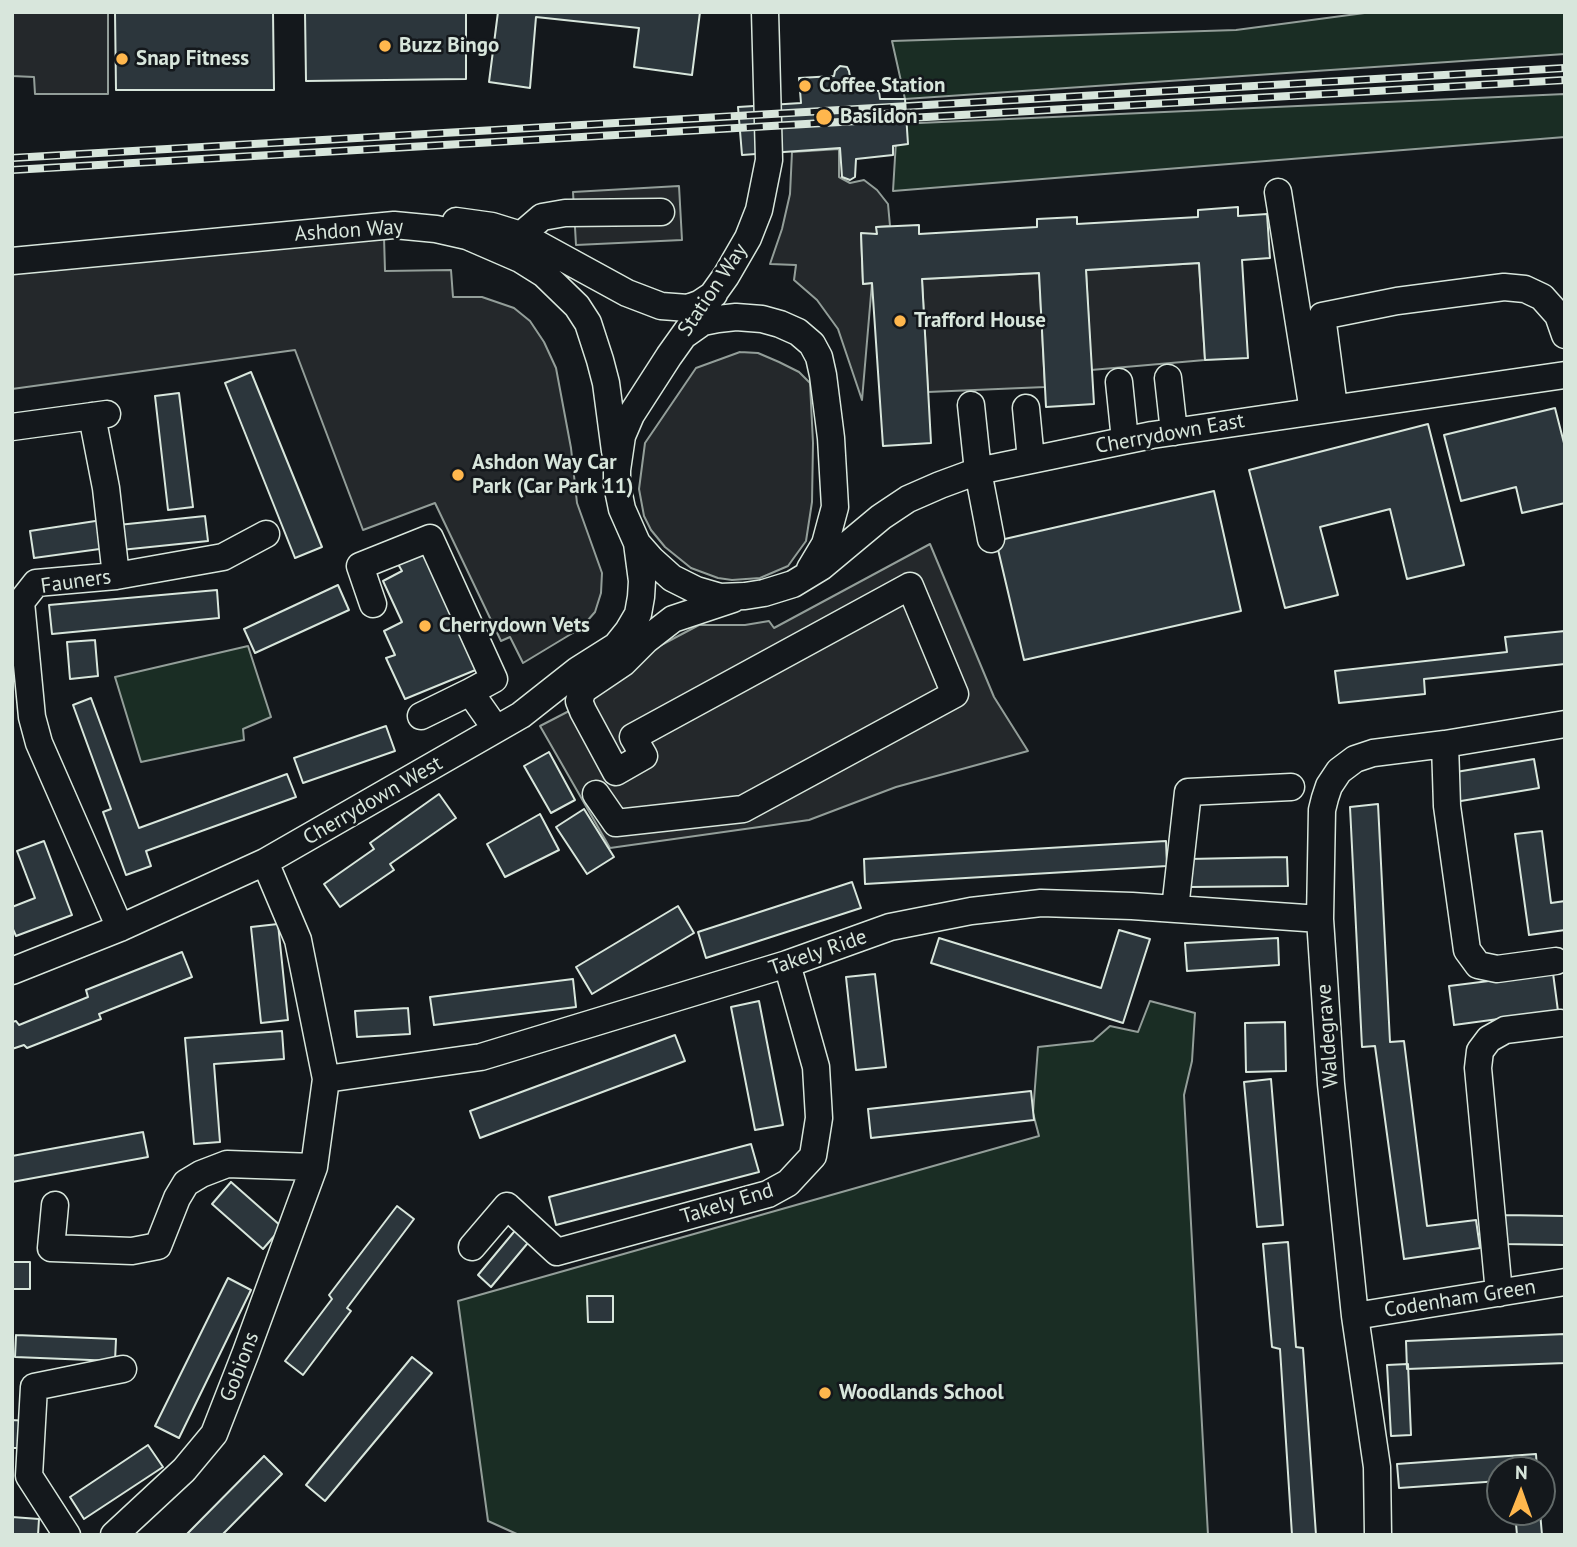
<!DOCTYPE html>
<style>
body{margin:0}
#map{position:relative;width:1577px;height:1547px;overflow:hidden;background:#14181c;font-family:"PT Sans",sans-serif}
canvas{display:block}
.frame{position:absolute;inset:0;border:14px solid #d8e6dc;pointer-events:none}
.north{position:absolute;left:1486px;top:1456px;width:70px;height:70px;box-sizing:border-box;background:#14181c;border:2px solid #626a69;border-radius:50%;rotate:1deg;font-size:19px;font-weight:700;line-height:28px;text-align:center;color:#d8e6dc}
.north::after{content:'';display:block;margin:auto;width:24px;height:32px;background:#ffb74d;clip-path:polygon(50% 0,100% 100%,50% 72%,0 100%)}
</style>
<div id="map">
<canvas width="1577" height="1547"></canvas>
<div class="frame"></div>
<div class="north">N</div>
</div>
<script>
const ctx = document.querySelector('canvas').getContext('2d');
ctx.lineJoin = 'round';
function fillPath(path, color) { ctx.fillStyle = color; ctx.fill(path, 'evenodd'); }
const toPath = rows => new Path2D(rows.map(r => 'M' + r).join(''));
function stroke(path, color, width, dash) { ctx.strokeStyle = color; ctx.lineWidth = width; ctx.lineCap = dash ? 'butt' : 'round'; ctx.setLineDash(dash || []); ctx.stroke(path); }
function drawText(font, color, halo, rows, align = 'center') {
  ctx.font = font + ' "PT Sans",sans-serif'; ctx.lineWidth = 5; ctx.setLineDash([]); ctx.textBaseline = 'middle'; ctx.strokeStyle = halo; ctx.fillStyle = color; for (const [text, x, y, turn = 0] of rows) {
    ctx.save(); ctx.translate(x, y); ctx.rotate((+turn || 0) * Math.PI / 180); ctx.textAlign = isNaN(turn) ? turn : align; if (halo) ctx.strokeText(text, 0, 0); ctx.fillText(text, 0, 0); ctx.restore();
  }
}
const green = toPath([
 [1372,12,1565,12,1565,54,905,99,892,41,1236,30,1372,12],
 [1565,94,1565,137,893,191,897,124,1565,94],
 [248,646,271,717,243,729,244,740,141,762,115,677,248,646],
 [1150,1001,1195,1013,1192,1061,1184,1095,1208,1535,519,1535,488,1521,458,1301,1039,1136,1033,1113,1038,1047,1093,1041,1110,1026,1138,1032,1150,1001]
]);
const parking = toPath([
 [12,12,108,12,108,94,35,94,34,77,12,76,12,12],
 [839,149,839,177,850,183,864,180,877,190,888,204,890,226,877,227,877,234,861,234,863,284,872,283,862,400,838,329,817,300,794,280,796,265,770,264,782,229,790,194,792,152,839,149],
 [679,186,682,240,576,245,573,192,679,186],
 [384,237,385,271,451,270,453,297,482,297,514,308,530,321,544,342,556,368,571,448,577,503,602,573,601,593,595,612,581,628,523,663,510,637,501,641,435,503,363,530,295,350,12,389,12,273,384,237],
 [1199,263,1205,360,1091,370,1086,270,1199,263],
 [1039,273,1045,387,928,392,922,279,1039,273],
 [740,352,758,353,779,362,799,372,810,383,813,443,812,502,806,541,788,566,760,578,732,580,718,578,691,568,665,547,651,530,644,516,639,489,645,443,696,368,740,352],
 [930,544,994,697,1028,751,896,787,809,820,610,848,540,726,571,710,650,651,699,625,745,625,769,621,774,628,930,544]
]);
const building = toPath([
 [115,12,273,12,274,90,116,90,115,12],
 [305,12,466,12,466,79,306,81,305,12],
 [498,12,700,12,692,75,634,67,639,28,536,17,530,88,489,82,498,12],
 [840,66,847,67,849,71,852,89,879,91,880,99,905,99,908,144,893,146,893,155,856,159,855,177,850,180,842,177,840,148,742,155,738,107,801,103,799,78,834,76,835,71,840,66],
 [1238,207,1238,216,1267,214,1270,258,1242,260,1248,358,1205,360,1199,263,1086,270,1094,404,1046,407,1039,273,922,279,931,443,883,446,872,283,863,284,861,233,877,234,876,227,919,225,919,234,1037,227,1037,219,1077,217,1077,224,1198,217,1198,210,1238,207],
 [251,372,322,547,295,558,225,383,251,372],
 [179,393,193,507,168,510,155,396,179,393],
 [1555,408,1565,447,1565,503,1522,513,1516,487,1461,501,1444,435,1555,408],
 [1428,424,1464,565,1407,579,1390,509,1320,527,1338,595,1285,608,1249,470,1428,424],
 [1214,491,1241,611,1024,660,996,541,1214,491],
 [205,516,208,541,121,550,118,525,205,516],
 [102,520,107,548,34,558,30,531,102,520],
 [421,549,478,669,405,699,386,658,395,655,384,631,402,622,383,581,402,571,395,559,421,549],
 [338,585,349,610,255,653,244,629,338,585],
 [217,590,219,618,52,634,49,605,217,590],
 [1565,631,1565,664,1424,679,1425,694,1339,703,1335,671,1507,652,1505,637,1565,631],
 [95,640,98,676,70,679,67,642,95,640],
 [91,698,139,828,287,774,296,797,146,851,151,866,126,875,103,812,111,809,73,705,91,698],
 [386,726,395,751,303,783,294,758,386,726],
 [549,752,575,800,551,813,524,766,549,752],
 [1534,759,1539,788,1455,802,1450,773,1534,759],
 [439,794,456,818,390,864,394,870,340,907,324,884,374,849,370,843,439,794],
 [1378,804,1390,1042,1404,1041,1427,1226,1476,1220,1480,1248,1404,1259,1375,1046,1362,1047,1350,807,1378,804],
 [584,809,614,857,587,874,556,827,584,809],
 [540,814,559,850,505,877,487,844,540,814],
 [1542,831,1551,903,1565,901,1565,930,1529,935,1515,834,1542,831],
 [44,841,72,915,16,936,12,927,12,907,35,898,17,851,44,841],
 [1166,841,1167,866,865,884,864,859,1166,841],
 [1287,857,1288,886,1189,887,1188,859,1287,857],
 [852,882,861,908,706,958,698,932,852,882],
 [678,906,694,933,592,994,576,967,678,906],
 [278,924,288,1020,261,1023,251,927,278,924],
 [1119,930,1150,939,1123,1023,931,963,939,938,1101,988,1119,930],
 [1278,938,1279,965,1187,971,1185,943,1278,938],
 [182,952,192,977,99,1014,101,1019,27,1048,24,1045,12,1049,12,1022,16,1021,19,1025,88,997,86,990,182,952],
 [1553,973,1558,1011,1454,1025,1449,986,1553,973],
 [875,974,886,1067,856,1070,846,977,875,974],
 [573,979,576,1007,434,1025,430,997,573,979],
 [759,1001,783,1125,755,1130,731,1007,759,1001],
 [408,1008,410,1034,357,1037,355,1011,408,1008],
 [1285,1022,1286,1071,1246,1072,1245,1023,1285,1022],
 [282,1031,284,1059,214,1064,220,1142,194,1144,185,1038,282,1031],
 [675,1035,685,1061,480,1138,470,1111,675,1035],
 [1271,1079,1283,1225,1257,1227,1244,1082,1271,1079],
 [1031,1091,1034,1120,871,1138,868,1109,1031,1091],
 [143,1132,148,1157,12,1182,12,1156,143,1132],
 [751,1144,759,1172,556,1225,549,1197,751,1144],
 [231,1182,282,1227,263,1249,212,1204,231,1182],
 [397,1206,414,1219,347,1308,351,1311,303,1375,285,1361,332,1299,329,1295,397,1206],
 [1505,1215,1565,1216,1565,1245,1504,1244,1505,1215],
 [518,1227,532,1238,491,1287,478,1275,518,1227],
 [1288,1242,1296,1347,1303,1348,1316,1535,1292,1535,1280,1349,1272,1347,1263,1244,1288,1242],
 [12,1262,30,1262,30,1289,12,1289,12,1262],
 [228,1278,251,1290,179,1438,155,1426,228,1278],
 [587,1296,613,1296,613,1322,588,1322,587,1296],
 [1565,1334,1565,1363,1407,1369,1406,1341,1565,1334],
 [16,1335,116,1339,115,1361,15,1357,16,1335],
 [412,1357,432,1373,325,1501,306,1485,412,1357],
 [1408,1364,1411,1435,1391,1436,1387,1365,1408,1364],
 [12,1420,28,1421,26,1448,12,1448,12,1420],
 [148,1445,163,1467,84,1519,70,1497,148,1445],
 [1536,1454,1537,1470,1500,1470,1500,1481,1399,1488,1397,1464,1536,1454],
 [264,1456,282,1474,222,1535,186,1535,264,1456],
 [1515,1512,1540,1512,1542,1535,1517,1535,1515,1512],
 [12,1517,39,1519,38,1535,12,1535,12,1517]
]);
const minor = toPath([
 [765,12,769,160,759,210,748,238,726,276,669,356,631,415,622,436,617,470,617,485,622,509,637,543,652,560,672,578,696,590,720,597,745,596,764,593,793,584,821,567,881,517,908,499,940,485,978,471,1152,435,1565,375],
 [1278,192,1313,411],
 [456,221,492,226,521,235,627,293,661,306,688,308,699,304,714,294],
 [521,235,542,217,565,213,661,212],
 [12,261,394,225,436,229,467,236,520,259,544,274,577,306,588,323,600,360,606,383,615,451],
 [686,334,703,322,718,319,736,317,762,319,780,324,798,332,812,344,819,357,823,375,831,438,835,507,825,544,810,569],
 [1168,378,1174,432],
 [1119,382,1125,440],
 [971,405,978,471,991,539],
 [1334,407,1322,316,1397,301,1504,287,1525,289,1542,297,1558,315,1565,335],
 [1026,408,1031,460],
 [92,416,106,488,116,576],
 [12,427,107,414],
 [373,604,360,566,430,538,494,679,470,692],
 [421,716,470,692,496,729],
 [1445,744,1447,806,1467,950,1478,965,1497,969,1556,961],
 [596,794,616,823,743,809,955,694,910,586,633,737,644,756,616,772,583,711,579,701,583,690,623,663,646,640,673,619,733,599],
 [1175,909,1188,792,1291,787],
 [120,928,39,743,32,717,21,602,36,583,116,576,223,557,266,534],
 [12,971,120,928,265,862,521,715,578,670,616,646,628,631,638,614,641,597,642,581,637,543],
 [326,1079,481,1057,787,964,890,927,971,911,1041,903,1132,906,1320,919],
 [55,1205,51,1248,132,1251,158,1246,177,1198,186,1183,201,1174,227,1164,314,1167],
 [472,1247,507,1206,557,1252,768,1194,788,1183,813,1156,819,1118,816,1067,787,964],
 [1499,1293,1478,1068,1480,1051,1489,1039,1505,1030,1561,1023],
 [1355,1316,1565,1282],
 [67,1535,29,1476,34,1387,123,1369],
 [114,1535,184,1470,214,1434,246,1352,314,1167,326,1079,298,940,265,862],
 [1378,1535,1377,1467,1355,1316,1331,1084,1320,919,1322,810,1325,798,1329,786,1339,771,1355,759,1373,753,1445,744,1565,724]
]);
const rail = toPath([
 [12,158,1565,68],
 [12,170,1565,80]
]);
const markers = [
 [385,46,7,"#ffb74d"],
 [122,59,7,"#ffb74d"],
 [805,86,7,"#ffb74d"],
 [824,117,9,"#ffb74d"],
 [900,321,7,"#ffb74d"],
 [458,475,7,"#ffb74d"],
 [425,626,7,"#ffb74d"],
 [825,1393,7,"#ffb74d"]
];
const poiNames = [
 ["Buzz Bingo",399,46],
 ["Snap Fitness",136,59],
 ["Coffee Station",819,86],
 ["Basildon",840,117],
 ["Trafford House",914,321],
 ["Ashdon Way Car",472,463],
 ["Park (Car Park 11)",472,487],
 ["Cherrydown Vets",439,626],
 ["Woodlands School",839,1393]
];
const streetNames = [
 ["Ashdon Way",349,231,-4],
 ["Station Way",713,290,-56],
 ["Cherrydown East",1170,434,-10],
 ["Fauners",76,582,-8],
 ["Cherrydown West",373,801,-30],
 ["Takely Ride",818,953,-19],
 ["Waldegrave",1328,1036,-94],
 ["Takely End",727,1204,-17],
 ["Codenham Green",1460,1299,-9],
 ["Gobions",240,1367,-69]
];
fillPath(green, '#1a2d24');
stroke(green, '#939e99', 2);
fillPath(parking, '#24282b');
stroke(parking, '#939e99', 2);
fillPath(building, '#2c363c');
stroke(building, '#d8e6dc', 2);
stroke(minor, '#d8e6dc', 29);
stroke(minor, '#14181c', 26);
stroke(rail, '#d8e6dc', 8);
stroke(rail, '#14181c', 5, [16]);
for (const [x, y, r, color] of markers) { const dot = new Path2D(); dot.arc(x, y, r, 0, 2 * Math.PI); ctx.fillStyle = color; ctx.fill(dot); stroke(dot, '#14181c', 2.5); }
drawText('bold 21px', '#d8e6dc', '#14181c', poiNames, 'left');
drawText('21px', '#d8e6dc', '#14181c', streetNames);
</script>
